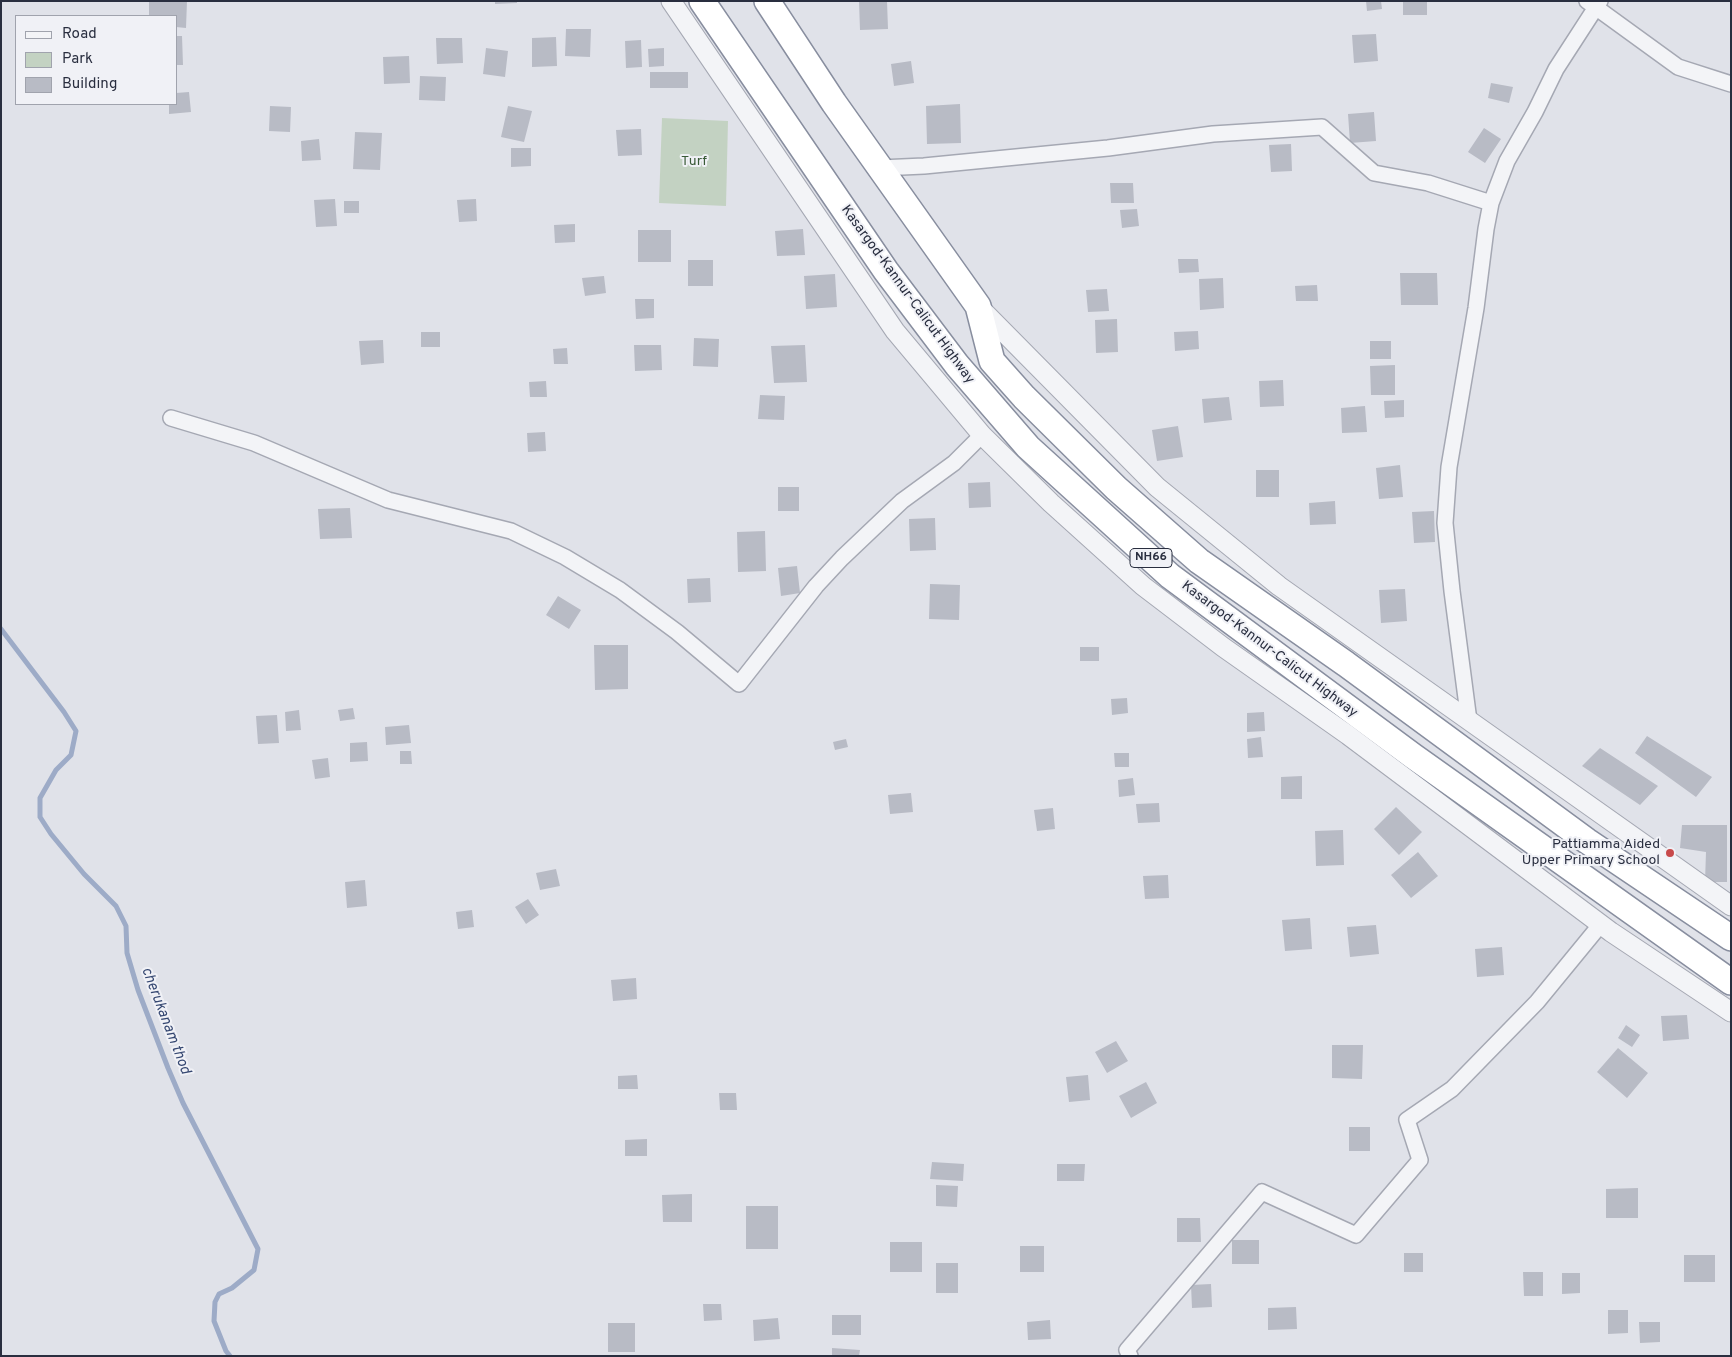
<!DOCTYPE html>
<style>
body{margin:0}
#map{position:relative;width:1732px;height:1357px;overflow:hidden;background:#e0e2e9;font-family:Overpass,sans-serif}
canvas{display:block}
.frame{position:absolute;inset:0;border:2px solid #292e3f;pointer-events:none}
.legend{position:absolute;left:15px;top:15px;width:162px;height:90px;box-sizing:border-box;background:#f0f1f6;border:1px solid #a0a3ad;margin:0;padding:6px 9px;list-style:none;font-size:15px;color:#292e3f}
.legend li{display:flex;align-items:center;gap:10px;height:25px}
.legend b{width:25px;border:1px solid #a0a3ad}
</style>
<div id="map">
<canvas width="1732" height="1357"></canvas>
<div class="frame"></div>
<ul class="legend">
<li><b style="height:6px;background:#f3f4f7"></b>Road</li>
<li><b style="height:14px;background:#c3d2c2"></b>Park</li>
<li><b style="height:14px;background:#b8bbc5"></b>Building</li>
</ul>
</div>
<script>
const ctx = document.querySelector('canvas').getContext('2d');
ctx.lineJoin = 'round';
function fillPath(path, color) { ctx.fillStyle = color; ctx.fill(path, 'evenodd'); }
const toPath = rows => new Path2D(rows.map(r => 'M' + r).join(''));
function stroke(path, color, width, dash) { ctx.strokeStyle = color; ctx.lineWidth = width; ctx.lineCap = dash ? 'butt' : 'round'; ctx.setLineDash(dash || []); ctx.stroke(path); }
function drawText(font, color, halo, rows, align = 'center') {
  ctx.font = font + ' Overpass,sans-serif'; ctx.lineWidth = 4; ctx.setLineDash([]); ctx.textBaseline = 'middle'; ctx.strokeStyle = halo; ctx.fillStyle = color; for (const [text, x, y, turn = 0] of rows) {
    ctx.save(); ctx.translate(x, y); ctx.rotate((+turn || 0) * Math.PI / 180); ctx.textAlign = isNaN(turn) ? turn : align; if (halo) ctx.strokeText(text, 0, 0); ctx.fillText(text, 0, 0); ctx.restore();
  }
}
const green = toPath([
 [662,118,728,121,726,206,659,203]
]);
const stream = toPath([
 [1,629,64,712,76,731,71,755,56,770,40,798,40,817,51,834,84,874,116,906,126,926,127,953,138,990,168,1068,183,1103,258,1249,254,1270,232,1288,219,1294,215,1302,214,1321,226,1351,230,1356]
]);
const building = toPath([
 [149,1,187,1,186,28,176,27,176,16,149,16],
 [495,1,517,1,517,3,495,4],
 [859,1,887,1,888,29,860,30],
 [1366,1,1381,1,1382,9,1367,11],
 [1403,1,1427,1,1427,15,1403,15],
 [566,29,591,29,590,57,565,56],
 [1376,34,1378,61,1354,63,1352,35],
 [176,36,182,36,183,65,176,65],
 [556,37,557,66,532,67,532,38],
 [436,38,462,38,463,63,437,64],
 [641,40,642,67,626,68,625,41],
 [486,48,508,51,505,77,483,74],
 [664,48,664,66,649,67,648,49],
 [409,56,410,83,384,84,383,57],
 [911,61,914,83,894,86,891,64],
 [650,72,688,72,688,88,650,88],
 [420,76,446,77,445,101,419,100],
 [1491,83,1513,87,1509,103,1488,98],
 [189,92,191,112,169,114,169,104,176,104,176,93],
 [960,104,961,143,927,144,926,106],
 [270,106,291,107,290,132,269,131],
 [508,106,532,111,524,142,501,137],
 [1374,112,1376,141,1350,143,1348,114],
 [1484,128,1501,139,1485,163,1468,152],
 [641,129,642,155,618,156,616,130],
 [355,132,382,133,380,170,353,169],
 [319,139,321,160,302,161,301,141],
 [1291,144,1292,171,1271,172,1269,145],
 [511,148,531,148,531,166,511,167],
 [1110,183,1133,183,1134,203,1111,203],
 [335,199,337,226,316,227,314,200],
 [476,199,477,221,459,222,457,200],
 [344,201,359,201,359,213,344,213],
 [1137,209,1139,226,1122,228,1120,210],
 [575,224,575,242,555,243,554,225],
 [803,229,805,255,777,256,775,231],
 [638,230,671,230,671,262,638,262],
 [1178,259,1198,259,1199,272,1179,273],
 [688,260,713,260,713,286,688,286],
 [1400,273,1437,273,1438,305,1401,305],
 [835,274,837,307,806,309,804,276],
 [604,276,606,293,585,296,582,278],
 [1223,278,1224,308,1200,310,1199,279],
 [1317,285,1318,301,1296,301,1295,286],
 [1107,289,1109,311,1088,312,1086,290],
 [635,299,654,299,654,318,636,319],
 [1117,319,1118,352,1096,353,1095,320],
 [1198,331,1199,349,1175,351,1174,332],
 [421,332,440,332,440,347,421,347],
 [694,338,719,339,718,367,693,366],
 [383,340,384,363,361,365,359,341],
 [1370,341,1391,341,1391,359,1370,359],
 [634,345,661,345,662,370,635,371],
 [805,345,807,382,774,383,771,346],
 [567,348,568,364,554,364,553,349],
 [1395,365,1395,395,1371,395,1370,366],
 [1283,380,1284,406,1260,407,1259,381],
 [546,381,547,397,530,397,529,382],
 [760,395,785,396,784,420,758,419],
 [1229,397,1232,420,1204,423,1202,399],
 [1404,400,1404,417,1385,418,1384,401],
 [1365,406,1367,432,1342,433,1341,408],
 [1178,426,1183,457,1157,461,1152,430],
 [545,432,546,451,528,452,527,433],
 [1400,465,1403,497,1379,499,1376,468],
 [1256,470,1279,470,1279,497,1256,497],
 [990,482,991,507,969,508,968,483],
 [778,487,799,487,799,511,778,511],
 [1335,501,1336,524,1310,525,1309,503],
 [350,508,352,538,320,539,318,509],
 [1434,511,1435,542,1414,543,1412,512],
 [935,518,936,550,910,551,909,519],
 [765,531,766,571,738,572,737,532],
 [797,566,800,593,781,596,778,568],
 [710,578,711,602,688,603,687,579],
 [930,584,960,585,959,620,929,619],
 [1405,589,1407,621,1381,623,1379,590],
 [558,596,581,610,569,629,546,615],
 [594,645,628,645,628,689,595,690],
 [1080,647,1099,647,1099,661,1080,661],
 [1127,698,1128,713,1112,715,1111,699],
 [353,708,355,719,340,721,338,710],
 [299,710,301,730,286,731,285,712],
 [1264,712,1265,731,1247,732,1247,713],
 [277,715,279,743,258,744,256,716],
 [409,725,411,743,386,745,385,727],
 [1647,736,1712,777,1696,797,1635,753],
 [1261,737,1263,757,1248,758,1247,739],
 [846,739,848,747,835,750,833,742],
 [367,742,368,761,350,762,350,743],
 [1600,748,1658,786,1640,805,1582,766],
 [400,751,411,751,412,764,400,764],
 [1114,753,1129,753,1129,767,1115,767],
 [328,758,330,777,315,779,312,760],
 [1302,776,1302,799,1281,799,1281,777],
 [1133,778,1135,795,1119,797,1118,780],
 [911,793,913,812,890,814,888,795],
 [1159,803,1160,822,1138,823,1136,804],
 [1396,807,1422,832,1399,855,1374,829],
 [1053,808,1055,829,1037,831,1034,810],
 [1682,825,1727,825,1727,882,1705,882,1706,852,1680,848],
 [1343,830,1344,865,1316,866,1315,831],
 [1418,852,1438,876,1411,898,1391,875],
 [556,869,560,886,540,890,536,873],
 [1168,875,1169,898,1145,899,1143,876],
 [365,880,367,906,347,908,345,882],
 [528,899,539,915,526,924,515,907],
 [472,910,474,927,458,929,456,912],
 [1310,918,1312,949,1285,951,1282,920],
 [1376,925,1379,954,1350,957,1347,927],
 [1502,947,1504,975,1477,977,1475,949],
 [636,978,637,999,613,1001,611,980],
 [1687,1015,1689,1039,1663,1041,1661,1016],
 [1626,1025,1640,1035,1632,1047,1618,1038],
 [1116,1041,1128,1061,1107,1073,1095,1052],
 [1332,1045,1363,1045,1362,1079,1332,1078],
 [1618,1048,1648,1073,1627,1098,1597,1072],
 [637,1075,638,1089,618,1089,618,1076],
 [1088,1075,1090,1100,1069,1102,1066,1077],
 [1146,1082,1157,1103,1131,1118,1119,1096],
 [719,1093,736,1093,737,1110,720,1110],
 [1349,1127,1370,1127,1370,1151,1349,1151],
 [647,1139,647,1156,625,1156,625,1140],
 [932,1162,964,1164,963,1181,930,1179],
 [1057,1164,1085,1164,1084,1181,1057,1181],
 [936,1185,958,1186,957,1207,936,1206],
 [1638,1188,1638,1218,1606,1218,1606,1189],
 [692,1194,692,1222,663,1222,662,1195],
 [746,1206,778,1206,778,1249,746,1249],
 [1177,1218,1200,1218,1201,1242,1177,1242],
 [1232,1240,1259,1240,1259,1264,1232,1264],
 [890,1242,922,1242,922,1272,890,1272],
 [1020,1246,1044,1246,1044,1272,1020,1272],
 [1404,1253,1423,1253,1423,1272,1404,1272],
 [1684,1255,1715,1255,1715,1282,1684,1282],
 [936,1263,958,1263,958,1293,936,1293],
 [1523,1272,1543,1272,1543,1296,1524,1296],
 [1562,1273,1580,1273,1580,1293,1562,1294],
 [1211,1284,1212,1307,1192,1308,1191,1285],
 [703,1304,721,1304,722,1320,704,1321],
 [1296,1307,1297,1329,1268,1330,1268,1308],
 [1608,1310,1628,1310,1628,1333,1608,1334],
 [832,1315,861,1315,861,1335,832,1335],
 [778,1318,780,1339,754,1341,753,1320],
 [1050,1320,1051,1339,1028,1340,1027,1322],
 [1639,1322,1660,1322,1660,1342,1640,1343],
 [608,1323,635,1323,635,1352,608,1352],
 [832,1348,860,1350,859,1356,832,1356]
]);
const minor = toPath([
 [1587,1,1678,67,1731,84],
 [880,168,924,166,1108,148,1213,134,1322,127,1374,173,1428,183,1491,203],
 [171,418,254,443,388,500,511,531,565,557,620,590,677,632,739,684,816,586,842,558,902,501,954,463,982,435],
 [1469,721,1452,591,1445,523,1449,467,1476,308,1486,229,1491,203,1507,161,1535,112,1556,69,1600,1],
 [1130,1356,1127,1350,1262,1192,1356,1235,1420,1160,1407,1120,1452,1089,1537,1002,1601,924]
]);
const tertiary = toPath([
 [671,1,895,331,982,435,1051,503,1143,586,1223,647,1348,735,1611,932,1731,1012],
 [978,306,1157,487,1279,586,1731,906]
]);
const trunk = toPath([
 [702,1,886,271,957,365,1028,447,1170,576,1413,756,1731,982],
 [767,1,834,103,978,306,992,361,1024,397,1116,488,1199,561,1346,664,1587,841,1731,938]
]);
const markers = [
 [1670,853,5,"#c84a4b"]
];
const shields = [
 [1151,558,42]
];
const shieldNames = [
 ["NH66",1151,558]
];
const parkNames = [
 ["Turf",694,162]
];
const streetNames = [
 ["Kasargod-Kannur-Calicut Highway",907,295,54],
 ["Kasargod-Kannur-Calicut Highway",1269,650,37]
];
const poiNames = [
 ["Pattiamma Aided",1660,845],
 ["Upper Primary School",1660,861]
];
const waterNames = [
 ["cherukanam thod",165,1021,69]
];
fillPath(green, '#c3d2c2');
stroke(stream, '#9dabc7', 5);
fillPath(building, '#b8bbc5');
stroke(minor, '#a5a8b3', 18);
stroke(tertiary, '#a5a8b3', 21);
stroke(trunk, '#888e9f', 28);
stroke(minor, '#f3f4f7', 15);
stroke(tertiary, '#f3f4f7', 19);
stroke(trunk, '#fff', 25);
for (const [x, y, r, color] of markers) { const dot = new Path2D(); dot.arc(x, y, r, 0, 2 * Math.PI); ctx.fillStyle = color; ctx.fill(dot); stroke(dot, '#f0f1f6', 2); }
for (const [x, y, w] of shields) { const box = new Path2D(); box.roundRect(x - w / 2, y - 9.5, w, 19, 4); ctx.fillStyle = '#f0f1f6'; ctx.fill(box); stroke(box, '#292e3f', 1); }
drawText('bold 12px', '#292e3f', null, shieldNames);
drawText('14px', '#395a37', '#f0f1f6', parkNames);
drawText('14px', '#292e3f', '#f0f1f6', streetNames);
drawText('14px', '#292e3f', '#f0f1f6', poiNames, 'right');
drawText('italic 15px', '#354771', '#f0f1f6', waterNames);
</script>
